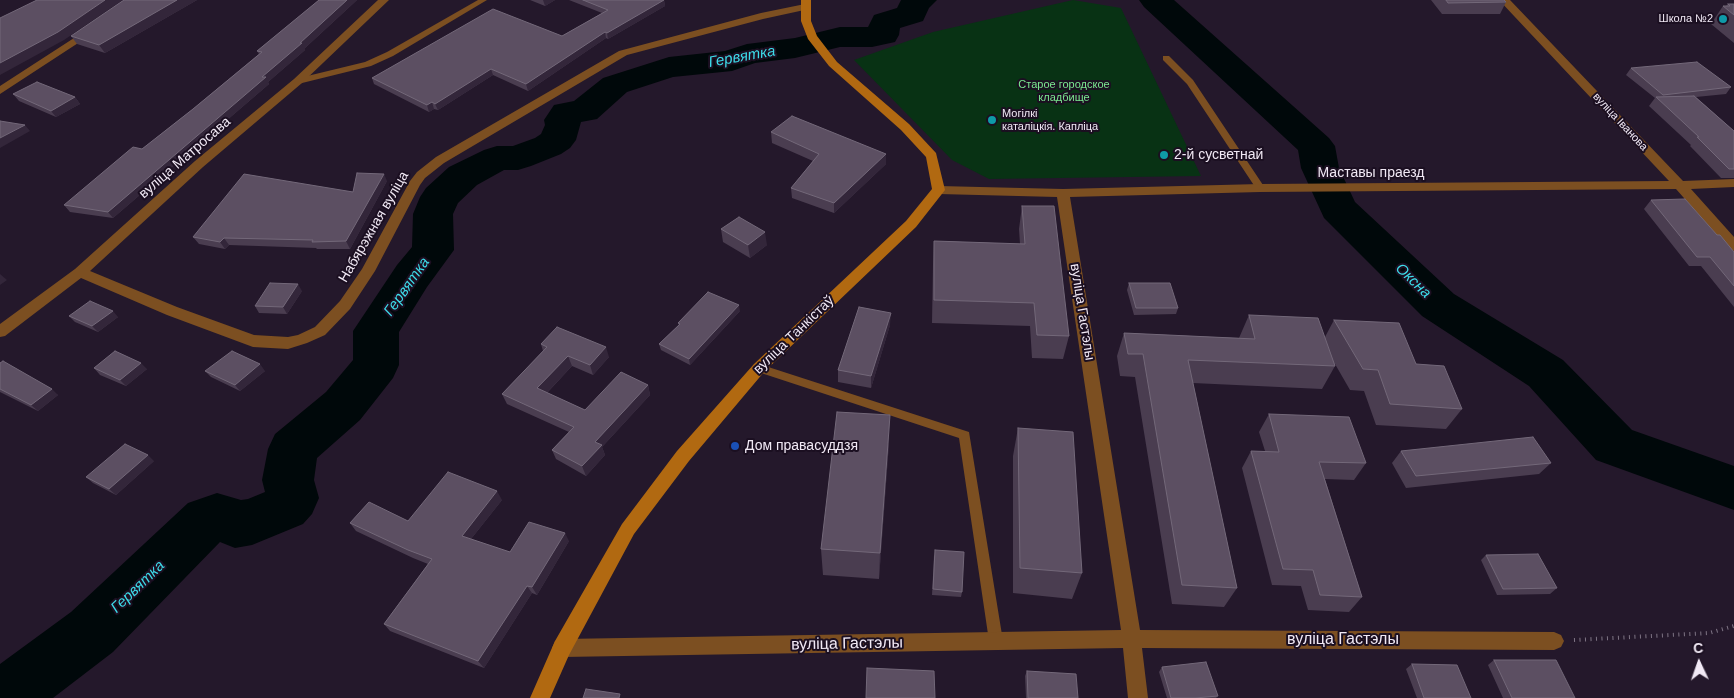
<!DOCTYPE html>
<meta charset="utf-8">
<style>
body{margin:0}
#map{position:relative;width:1734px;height:698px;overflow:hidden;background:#24182b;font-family:Helvetica,sans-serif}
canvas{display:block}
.north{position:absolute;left:1674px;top:638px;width:50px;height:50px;-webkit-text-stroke:4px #1b0f21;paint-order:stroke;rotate:357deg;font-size:14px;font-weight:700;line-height:20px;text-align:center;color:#f1e9f5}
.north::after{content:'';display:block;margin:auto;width:18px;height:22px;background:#f1e9f5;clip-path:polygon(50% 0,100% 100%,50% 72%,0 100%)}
</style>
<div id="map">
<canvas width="1734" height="698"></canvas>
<div class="north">С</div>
</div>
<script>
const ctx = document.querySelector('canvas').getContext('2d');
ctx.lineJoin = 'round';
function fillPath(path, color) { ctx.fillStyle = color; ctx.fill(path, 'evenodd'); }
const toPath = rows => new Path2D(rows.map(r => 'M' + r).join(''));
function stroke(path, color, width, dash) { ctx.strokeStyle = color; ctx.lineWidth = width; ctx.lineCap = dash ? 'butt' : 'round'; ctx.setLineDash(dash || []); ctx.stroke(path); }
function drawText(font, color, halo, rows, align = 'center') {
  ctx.font = font + ' Helvetica,sans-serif'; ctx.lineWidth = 4; ctx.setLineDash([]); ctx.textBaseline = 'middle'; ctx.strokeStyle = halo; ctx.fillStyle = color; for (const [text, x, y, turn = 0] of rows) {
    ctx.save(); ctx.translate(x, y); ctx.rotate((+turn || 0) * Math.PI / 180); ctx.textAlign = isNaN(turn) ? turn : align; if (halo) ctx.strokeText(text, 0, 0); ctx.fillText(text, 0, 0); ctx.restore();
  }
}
const green = toPath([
 [1073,0,1121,8,1201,176,989,179,952,160,854,60,933,32]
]);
const river = toPath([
 [901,0,937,0,929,8,923,21,900,28,899,35,895,42,872,47,840,47,795,58,755,63,732,71,673,77,627,92,597,119,581,122,576,140,570,148,561,154,531,166,518,170,504,170,477,185,458,203,453,214,454,250,427,287,399,332,399,365,393,378,360,420,317,458,314,480,319,498,312,514,303,524,252,545,235,548,220,542,113,652,53,698,0,698,0,664,71,612,188,503,217,493,241,500,248,499,265,492,262,480,268,449,275,434,326,392,353,360,353,331,397,265,412,247,413,214,420,197,426,188,449,167,484,150,497,146,513,146,535,138,541,134,545,125,544,120,554,105,574,101,603,78,669,57,725,51,747,44,795,38,840,27,868,27,874,15,897,8,901,0],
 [1139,0,1174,0,1329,138,1335,146,1339,168,1355,202,1454,294,1563,360,1632,430,1734,466,1734,510,1596,460,1529,386,1422,316,1324,218,1301,168,1298,150,1144,7,1139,0]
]);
const path = toPath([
 [1574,640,1709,633,1734,626]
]);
const lane = toPath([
 [478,0,487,0,393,56,371,66,298,84,294,81,295,79,365,62,387,52,478,0],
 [1163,56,1169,56,1193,80,1265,188,1263,190,1257,190,1187,84,1163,60,1163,56],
 [759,364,969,432,1003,641,1001,646,996,648,991,646,989,641,959,438,755,371,753,368,755,365,759,364]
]);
const street = toPath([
 [378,0,389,0,302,83,203,167,90,271,177,307,254,335,288,337,298,335,315,327,340,301,362,269,410,181,417,172,436,157,619,51,761,13,805,4,810,7,809,9,763,19,627,55,444,163,425,178,420,185,375,271,350,309,325,335,307,343,288,349,253,347,167,315,81,278,5,336,0,337,0,324,75,269,195,161,294,79,378,0],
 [1499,0,1510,0,1683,181,1734,179,1734,187,1691,189,1734,237,1734,251,1729,249,1676,189,1260,192,1070,197,1140,630,1554,632,1561,635,1564,641,1561,647,1554,650,1142,648,1148,698,1128,698,1123,648,562,657,555,655,552,648,555,641,562,639,1121,630,1057,197,939,194,933,190,939,186,1063,189,1260,184,1669,181,1499,0],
 [91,27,96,30,95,32,0,94,0,86,91,27]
]);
const secondary = toPath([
 [801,0,811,0,811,21,817,36,837,62,909,124,936,153,945,190,916,227,764,372,689,461,634,534,569,655,550,698,530,698,555,641,622,524,677,451,754,364,906,221,932,189,926,157,901,130,829,66,808,39,801,21,801,0]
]);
const wall = toPath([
 [124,0,197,0,105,53,77,44,71,36],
 [319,0,357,0,305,48,305,50,268,82,269,84,113,218,70,212,64,205,142,149,193,109,259,54,257,51],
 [530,0,555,0,545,6],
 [569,0,664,0,665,6,608,39,606,38,528,91,493,75,438,110,434,109,429,112,374,84,372,78,562,36,602,13],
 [1431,0,1504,0,1506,2,1500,14,1442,14],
 [1728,4,1734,4,1734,43,1711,24,1723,6,1726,6],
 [1631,68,1731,87,1726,94,1696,97,1734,131,1734,178,1721,178,1690,146,1691,145,1649,106,1655,98,1626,75],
 [13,94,75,97,80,104,56,117,19,101],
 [771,132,886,164,834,213,792,198,791,188,813,161,772,143],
 [387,181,350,249,317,249,316,248,229,245,225,249,199,244,193,237,353,192],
 [1651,200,1717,235,1734,252,1734,307,1701,266,1689,266,1644,209],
 [1022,206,1069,336,1063,359,1032,358,1030,326,932,323,933,264,934,241,1020,244,1019,229],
 [721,229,767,245,750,258,723,242],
 [1129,283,1178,308,1176,314,1134,315,1127,290],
 [302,291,287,314,259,313,255,306],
 [740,311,690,365,661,350,659,344,679,325,678,323],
 [1249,315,1325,337,1334,320,1416,364,1462,409,1446,429,1376,425,1364,391,1350,390,1335,364,1335,366,1322,389,1193,383,1237,588,1224,607,1172,604,1135,377,1120,376,1117,356,1124,333,1239,338],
 [69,316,118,317,98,332,75,322],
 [890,325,871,388,838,382,838,370],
 [541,344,609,357,593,375,572,366,547,393,585,410,648,385,650,395,602,447,605,455,586,476,556,459,552,450,569,432,507,404,502,394,543,351],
 [0,363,58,395,38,411,0,392],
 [94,368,147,369,126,386,100,375],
 [205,371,265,371,240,391,211,377],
 [1269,414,1366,463,1354,480,1325,479,1362,597,1349,612,1308,610,1301,586,1272,585,1242,468,1251,451,1265,451,1259,432],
 [1018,428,1082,573,1072,599,1013,593,1013,456],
 [889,443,879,579,823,575,821,549],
 [1401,451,1551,463,1539,474,1406,488,1392,463],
 [154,461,116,495,93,483,86,477],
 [502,500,471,539,510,552,569,541,537,595,532,593,484,668,390,631,384,624,428,564,413,558,356,531,350,523,408,521],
 [934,555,962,592,961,597,932,595],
 [1486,555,1557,588,1550,594,1497,595,1481,560],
 [1494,660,1575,698,1503,698,1488,665],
 [1412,664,1471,698,1417,698,1406,669],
 [1162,667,1218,696,1216,698,1167,698,1159,672],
 [1027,671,1078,698,1026,698,1025,676]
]);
const shadedWall = toPath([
 [105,0,123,0,64,40,0,75,0,63],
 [177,0,197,0,105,53,99,45],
 [347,0,357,0,305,48,305,50,268,82,269,84,113,218,108,212,262,77],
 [543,0,555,0,545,6],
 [664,0,665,6,608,39,607,33],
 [605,32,606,38,528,91,526,84],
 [491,69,493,75,438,110,435,104],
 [75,97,80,104,56,117,51,111],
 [432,102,434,109,429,112,427,105],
 [25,125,30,131,0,148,0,138],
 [886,154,886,164,834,213,834,203],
 [384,174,387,181,350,249,346,241],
 [765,232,767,245,750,258,748,245],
 [224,238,229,245,225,249,220,242],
 [0,274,7,280,0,285],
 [298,284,302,291,287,314,283,307],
 [739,305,740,311,690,365,689,359],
 [113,311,118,317,98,332,92,326],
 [891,313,890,325,871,388,871,376],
 [606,347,609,357,593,375,590,365],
 [568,356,572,366,542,398,537,388],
 [141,363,147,369,126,386,120,380],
 [260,364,265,371,240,391,235,385],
 [648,385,650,395,602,447,605,455,586,476,582,466,595,442],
 [52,389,58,395,38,411,31,405],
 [890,415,889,443,879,579,880,553],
 [148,455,154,461,116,495,109,489],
 [497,491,502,500,467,544,462,536],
 [565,533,569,541,537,595,532,587],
 [527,586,532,593,484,668,478,661]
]);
const building = toPath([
 [37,0,105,0,58,32,0,63,0,18,37,0],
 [124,0,177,0,99,45,71,36,124,0],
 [319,0,347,0,300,43,302,43,262,77,266,77,108,212,64,205,133,147,142,149,193,109,262,52,257,51,319,0],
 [583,0,664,0,607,33,605,32,526,84,491,69,435,104,432,102,427,105,372,78,493,9,562,36,608,10,583,0],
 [1446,0,1504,0,1506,2,1448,3,1446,0],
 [1728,4,1734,4,1734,15,1723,6,1730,6,1728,4],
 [1697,62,1731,87,1663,95,1631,68,1697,62],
 [37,82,75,97,51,111,13,94,37,82],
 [1694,96,1734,131,1734,169,1729,169,1697,137,1699,137,1656,97,1694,96],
 [792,116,886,154,834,203,791,188,819,154,771,132,792,116],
 [0,121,25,125,0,138,0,121],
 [357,173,384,174,346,241,312,242,313,240,224,238,220,242,193,237,244,174,353,192,357,173],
 [1685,199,1717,235,1720,235,1734,252,1734,286,1710,257,1697,257,1651,200,1685,199],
 [1022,206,1054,206,1069,336,1037,335,1034,303,934,300,934,241,1025,244,1022,206],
 [739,217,765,232,748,245,721,229,739,217],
 [270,283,298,284,283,307,255,306,270,283],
 [1129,283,1170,283,1178,308,1136,308,1129,283],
 [708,292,739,305,689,359,659,344,680,324,678,323,708,292],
 [90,301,113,311,92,326,69,316,90,301],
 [859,307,891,313,871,376,838,370,859,307],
 [1249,315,1318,318,1335,366,1188,360,1237,588,1182,585,1143,354,1128,354,1124,333,1255,339,1249,315],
 [1334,320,1399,323,1416,364,1444,366,1462,409,1390,404,1378,370,1363,369,1334,320],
 [557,327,606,347,590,365,568,356,537,388,585,410,621,372,648,385,595,442,602,445,582,466,552,450,574,427,502,394,547,347,541,344,557,327],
 [115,351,141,363,120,380,94,368,115,351],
 [232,351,260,364,235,385,205,371,232,351],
 [3,361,52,389,31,405,0,389,0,363,3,361],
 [837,412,890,415,880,553,821,549,837,412],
 [1269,414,1349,417,1366,463,1319,462,1362,597,1320,595,1313,570,1283,569,1251,451,1279,452,1269,414],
 [1018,428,1073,432,1082,573,1020,568,1018,428],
 [1533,437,1551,463,1416,476,1401,451,1533,437],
 [125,444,148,455,109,489,86,477,125,444],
 [448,472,497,491,462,536,510,552,529,522,565,533,532,587,527,586,478,661,384,624,432,559,408,550,350,523,369,502,408,521,448,472],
 [935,550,964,552,962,592,933,589,935,550],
 [1538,554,1557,588,1503,589,1486,555,1538,554],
 [1494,660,1556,660,1575,698,1512,698,1494,660],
 [1206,662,1218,696,1195,698,1171,698,1162,667,1206,662],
 [1412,664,1457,665,1471,698,1424,698,1412,664],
 [867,668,934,671,935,698,866,698,867,668],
 [1027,671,1076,674,1078,698,1028,698,1027,671],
 [586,689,620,694,619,698,583,698,586,689]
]);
const markers = [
 [1723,19,5,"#0f9aa8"],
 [992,120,5,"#0f9aa8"],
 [1164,155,5,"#0f9aa8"],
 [735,446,5,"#1a4fb4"]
];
const farPoinames = [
 ["Школа №2",1713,19],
 ["Могілкі",1002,114,"left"],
 ["каталіцкія. Капліца",1002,127,"left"]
];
const farParknames = [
 ["Старое городское",1064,85],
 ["кладбище",1064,98]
];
const farStreetnames = [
 ["вуліца Іванова",1620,122,47]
];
const poiNames = [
 ["2-й сусветнай",1174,155],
 ["Дом правасуддзя",745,446]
];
const streetNames = [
 ["вуліца Матросава",185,158,-41],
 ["Маставы праезд",1371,173],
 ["Набярэжная вуліца",374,227,-60],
 ["вуліца Гастэлы",1082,312,81],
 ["вуліца Танкістаў",794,335,-44]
];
const waterNames = [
 ["Гервятка",742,57,-10],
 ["Оксна",1413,281,44],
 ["Гервятка",407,287,-55],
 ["Гервятка",138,587,-44]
];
const nearStreetnames = [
 ["вуліца Гастэлы",1343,640],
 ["вуліца Гастэлы",847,644,-1]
];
fillPath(green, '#083214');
fillPath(river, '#00080a');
stroke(path, '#7f7585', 4, [1, 4.5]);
fillPath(lane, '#7c4f21');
fillPath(street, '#7c4f21');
fillPath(secondary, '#b16911');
fillPath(wall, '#4a3d50');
fillPath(shadedWall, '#33263a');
fillPath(building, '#5c4f62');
stroke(building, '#736879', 1);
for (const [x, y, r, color] of markers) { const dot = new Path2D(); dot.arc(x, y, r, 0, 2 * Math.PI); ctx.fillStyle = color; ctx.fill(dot); stroke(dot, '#1b0f21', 2); }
drawText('11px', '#f1e9f5', '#1b0f21', farPoinames, 'right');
drawText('11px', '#7be890', '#1b0f21', farParknames);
drawText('11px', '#f1e9f5', '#1b0f21', farStreetnames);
drawText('14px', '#f1e9f5', '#1b0f21', poiNames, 'left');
drawText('14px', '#f1e9f5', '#1b0f21', streetNames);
drawText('italic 15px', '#3ddcea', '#1b0f21', waterNames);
drawText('16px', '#f1e9f5', '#1b0f21', nearStreetnames);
</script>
